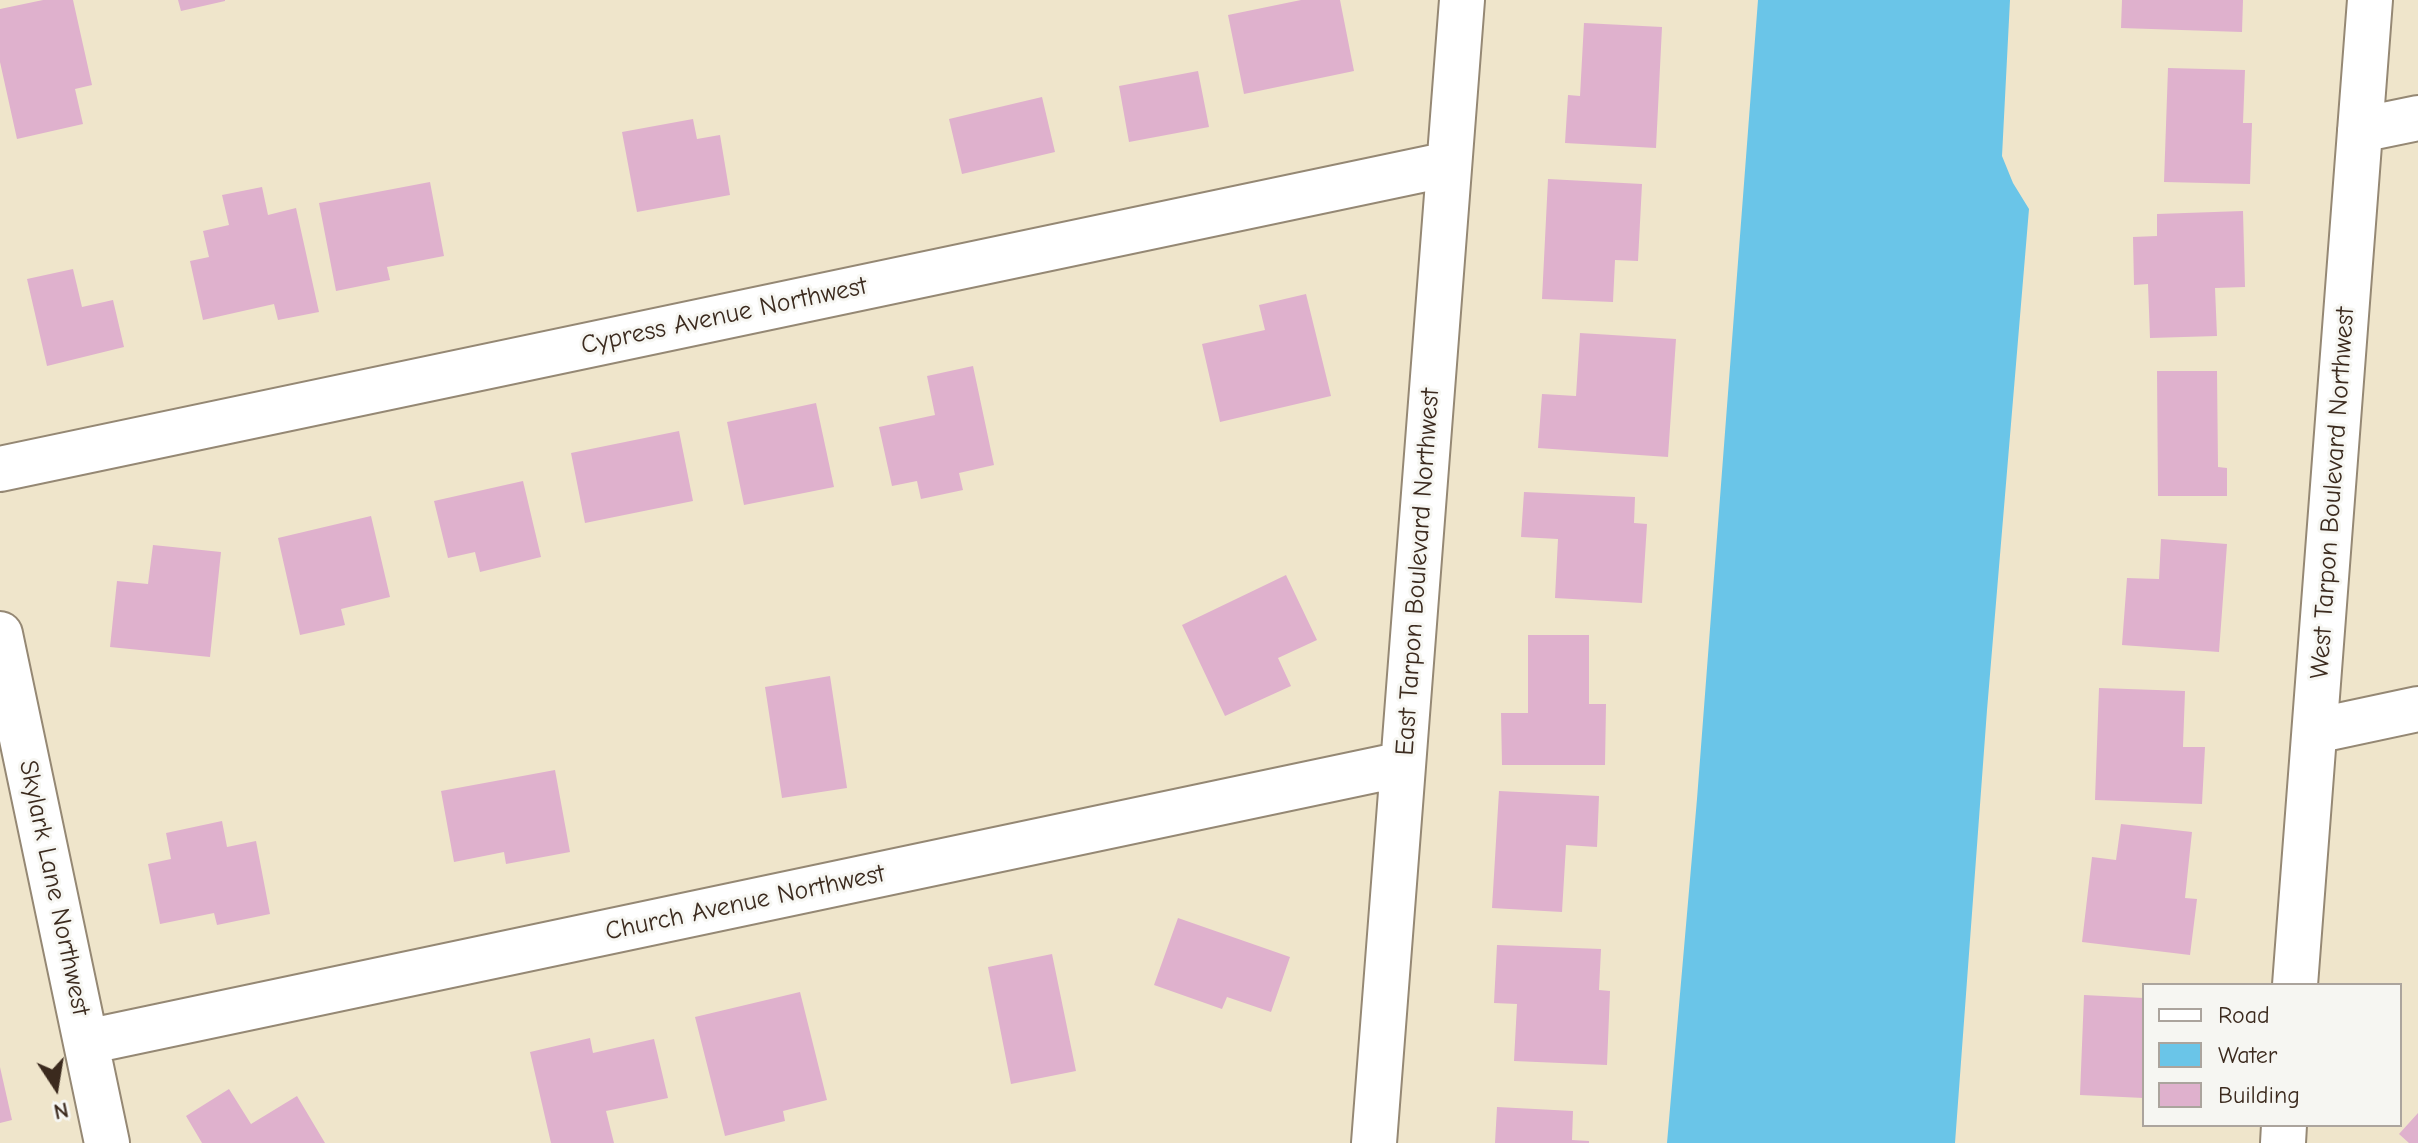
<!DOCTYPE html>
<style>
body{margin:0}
#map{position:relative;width:2418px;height:1143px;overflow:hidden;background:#efe5cb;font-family:"Comic Neue",sans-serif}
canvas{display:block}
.legend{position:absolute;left:2142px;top:983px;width:260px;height:144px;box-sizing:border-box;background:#f6f6f2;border:2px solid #aba49d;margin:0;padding:10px 14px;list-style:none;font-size:24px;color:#3b2a1e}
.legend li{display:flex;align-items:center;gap:16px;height:40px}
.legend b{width:40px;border:2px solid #aba49d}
.north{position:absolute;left:16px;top:1047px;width:80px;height:80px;-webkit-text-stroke:6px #f6f6f2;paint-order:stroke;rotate:168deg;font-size:22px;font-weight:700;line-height:32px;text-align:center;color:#3b2a1e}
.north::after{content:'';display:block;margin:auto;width:28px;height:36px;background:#3b2a1e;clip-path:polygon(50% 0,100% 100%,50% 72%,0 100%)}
</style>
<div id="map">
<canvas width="2418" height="1143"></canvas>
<ul class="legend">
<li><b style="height:10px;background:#fff"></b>Road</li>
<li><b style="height:22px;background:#6ac5e8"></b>Water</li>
<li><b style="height:22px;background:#dfb1cd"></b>Building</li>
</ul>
<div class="north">N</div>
</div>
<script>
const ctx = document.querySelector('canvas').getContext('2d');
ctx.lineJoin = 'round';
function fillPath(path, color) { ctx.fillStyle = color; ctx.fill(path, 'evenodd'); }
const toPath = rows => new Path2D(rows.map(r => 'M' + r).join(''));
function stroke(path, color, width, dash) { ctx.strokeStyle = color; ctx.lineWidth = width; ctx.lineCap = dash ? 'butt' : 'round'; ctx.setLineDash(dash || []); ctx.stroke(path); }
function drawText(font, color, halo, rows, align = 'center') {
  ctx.font = font + ' "Comic Neue",sans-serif'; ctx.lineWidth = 6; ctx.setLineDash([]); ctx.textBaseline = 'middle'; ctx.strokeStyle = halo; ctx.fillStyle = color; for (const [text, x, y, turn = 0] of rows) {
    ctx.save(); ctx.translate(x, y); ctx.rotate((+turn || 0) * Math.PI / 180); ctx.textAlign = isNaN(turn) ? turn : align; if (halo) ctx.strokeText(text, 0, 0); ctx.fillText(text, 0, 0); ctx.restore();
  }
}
const water = toPath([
 [1758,0,2010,0,2002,156,2013,183,2029,209,1987,710,1955,1143,1667,1143,1697,799]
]);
const building = toPath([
 [43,0,73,0,92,85,75,89,83,124,17,139,0,62,0,9],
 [178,0,225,0,225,1,181,11],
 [1301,0,1340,0,1354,71,1244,94,1228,15],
 [2122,0,2243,0,2242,32,2121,28],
 [1584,23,1662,27,1656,148,1565,143,1568,95,1580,96],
 [2168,68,2245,70,2243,123,2252,123,2250,184,2164,182],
 [1198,71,1209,127,1129,142,1119,86],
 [1042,97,1055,152,962,174,949,119],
 [693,119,697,139,720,135,730,195,637,212,622,132],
 [1548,179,1642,184,1638,261,1615,260,1613,302,1542,299],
 [430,182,444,256,387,267,390,280,336,291,319,203],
 [262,187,268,215,296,208,319,312,278,320,274,304,203,320,190,261,209,257,203,231,229,225,222,195],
 [2243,211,2245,287,2215,288,2217,336,2150,338,2148,284,2134,285,2133,237,2157,236,2157,214],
 [73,269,82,307,113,300,124,347,47,366,27,279],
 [1306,294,1331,396,1220,422,1202,344,1265,330,1259,305],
 [1580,333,1676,339,1668,457,1538,448,1542,394,1576,396],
 [973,366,994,465,959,473,963,490,921,499,917,481,892,486,879,427,935,415,927,376],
 [2157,371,2217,371,2218,467,2227,468,2227,496,2158,496],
 [816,403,834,487,744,505,727,422],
 [679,431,693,501,585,523,571,453],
 [523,481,541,557,480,572,475,552,448,558,434,501],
 [1524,492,1635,497,1634,523,1647,524,1642,603,1555,598,1558,539,1521,537],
 [371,516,390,597,341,609,345,625,300,635,278,538],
 [2161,539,2227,544,2219,652,2122,645,2127,578,2159,579],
 [153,545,221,552,210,657,110,647,117,581,148,584],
 [1286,575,1317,640,1278,658,1291,686,1225,716,1182,625],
 [1528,635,1589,635,1589,704,1606,704,1605,765,1502,765,1501,713,1528,713],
 [830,676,847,788,782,798,765,687],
 [2099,688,2185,691,2183,747,2205,747,2202,804,2095,800],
 [555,770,570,852,506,864,504,852,454,862,441,791],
 [1499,791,1599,796,1597,847,1566,845,1562,912,1492,908],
 [222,821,227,847,256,841,270,914,217,925,214,913,160,924,148,864,171,859,166,833],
 [2121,824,2192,832,2185,898,2197,899,2190,955,2082,942,2092,857,2116,860],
 [1178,918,1290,957,1271,1012,1227,997,1222,1009,1154,985],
 [1497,945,1601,949,1599,990,1610,991,1607,1065,1514,1061,1517,1004,1494,1003],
 [1052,954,1076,1071,1011,1084,988,967],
 [800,992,827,1100,783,1111,785,1121,725,1136,695,1017],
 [2084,995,2144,998,2144,1098,2080,1095],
 [590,1038,593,1053,654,1039,668,1098,606,1111,614,1143,551,1143,530,1052],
 [0,1067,12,1120,0,1123],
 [229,1089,251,1124,297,1096,325,1143,202,1143,186,1116],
 [1497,1107,1573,1111,1572,1140,1589,1141,1589,1143,1495,1143],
 [2418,1113,2418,1143,2409,1143,2399,1134]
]);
const street = toPath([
 [2360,130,2418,118],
 [0,469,1449,164],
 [0,634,107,1143],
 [2315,731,2418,709],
 [2295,985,2370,0],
 [86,1042,1403,764],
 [1374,1143,1462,0],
 [2283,1143,2284,1125]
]);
const streetNames = [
 ["Cypress Avenue Northwest",724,316,-12],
 ["West Tarpon Boulevard Northwest",2333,493,-86],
 ["East Tarpon Boulevard Northwest",1418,572,-86],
 ["Skylark Lane Northwest",54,888,78],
 ["Church Avenue Northwest",745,903,-12]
];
fillPath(water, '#6ac5e8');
fillPath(building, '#dfb1cd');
stroke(street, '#958874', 48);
stroke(street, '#fff', 44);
drawText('26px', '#3b2a1e', '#f6f6f2', streetNames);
</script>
